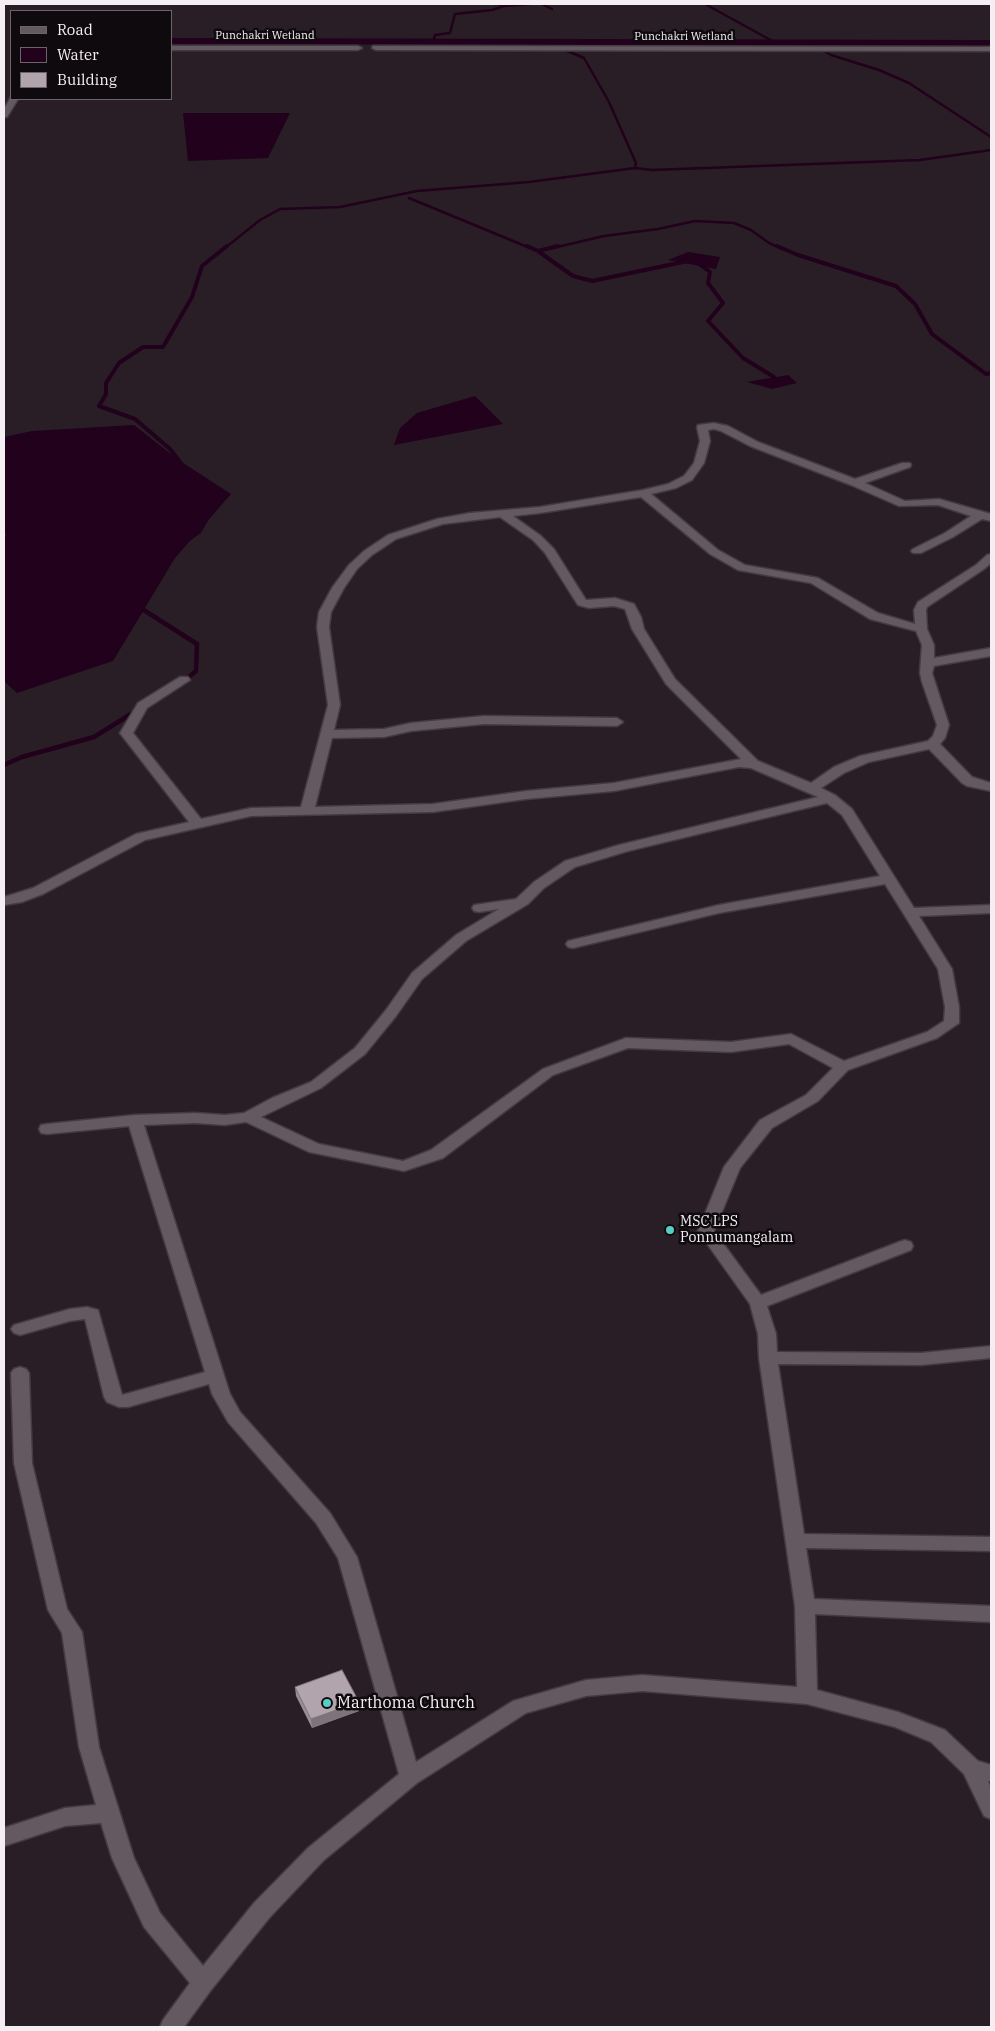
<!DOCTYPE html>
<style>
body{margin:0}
#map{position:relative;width:995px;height:2031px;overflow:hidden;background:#291e26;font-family:"IBM Plex Serif",serif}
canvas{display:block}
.frame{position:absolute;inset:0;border:5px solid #f5eef3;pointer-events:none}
.legend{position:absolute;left:10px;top:10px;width:162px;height:90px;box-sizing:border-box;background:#0f0a0d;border:1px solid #6b6569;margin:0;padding:6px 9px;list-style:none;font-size:15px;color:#f5eef3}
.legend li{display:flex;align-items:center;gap:10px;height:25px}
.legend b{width:25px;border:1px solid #6b6569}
</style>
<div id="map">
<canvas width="995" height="2031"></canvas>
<div class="frame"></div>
<ul class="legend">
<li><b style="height:6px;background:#645861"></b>Road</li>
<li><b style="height:14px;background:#21011b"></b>Water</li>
<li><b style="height:14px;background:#b2a4ad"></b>Building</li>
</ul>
</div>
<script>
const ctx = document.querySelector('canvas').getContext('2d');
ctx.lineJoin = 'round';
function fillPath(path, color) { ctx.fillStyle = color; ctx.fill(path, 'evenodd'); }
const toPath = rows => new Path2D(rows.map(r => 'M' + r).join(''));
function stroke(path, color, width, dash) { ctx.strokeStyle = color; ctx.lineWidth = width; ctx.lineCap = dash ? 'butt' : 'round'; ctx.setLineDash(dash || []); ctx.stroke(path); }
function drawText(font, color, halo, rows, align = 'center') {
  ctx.font = font + ' "IBM Plex Serif",serif'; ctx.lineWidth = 5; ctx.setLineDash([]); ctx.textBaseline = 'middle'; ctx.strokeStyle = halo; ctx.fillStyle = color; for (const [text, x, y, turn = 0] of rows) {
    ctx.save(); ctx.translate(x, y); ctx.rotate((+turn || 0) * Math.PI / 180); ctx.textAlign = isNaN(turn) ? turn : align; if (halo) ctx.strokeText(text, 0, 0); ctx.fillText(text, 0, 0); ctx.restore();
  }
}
const water = toPath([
 [183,113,290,113,268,158,188,161],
 [688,252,720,257,716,269,668,260],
 [788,375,797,383,772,389,747,382],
 [475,396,503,424,394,445,400,428,417,413],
 [134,425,177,459,231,494,175,558,113,661,17,693,4,681,4,538,6,535,4,532,4,437,32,431]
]);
const streamFar2 = toPath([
 [498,4,504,6,530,4],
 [542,4,552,9],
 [705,4,776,43],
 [433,42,435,35,450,33,455,14,492,10,504,6],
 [810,43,831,55,879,70,909,83,991,137],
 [635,168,652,170,920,160,991,150],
 [409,198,530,248],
 [225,248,260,220,280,209,340,207,417,191,529,182,635,168,636,163,609,102,584,58,546,42],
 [553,248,604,236,658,229,695,221,734,223,751,230,769,243,780,248]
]);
const streamFar1 = toPath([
 [527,246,538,251,558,246],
 [777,246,798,255,896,286,915,304,932,334,986,374,991,373],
 [538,251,573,276,592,281,688,261],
 [698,263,710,272,708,283,723,303,708,321,743,358,774,377],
 [183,466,170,449,135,419,99,406,106,394,106,383,119,363,143,347,163,347,192,297,202,266,227,246],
 [188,540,199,532,207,519]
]);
const stream = toPath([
 [139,607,197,644,196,671,184,681],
 [4,765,22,757,94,737,139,709]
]);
const canal = toPath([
 [171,38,991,40,991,46,171,44,171,38]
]);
const minor = toPath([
 [171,46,358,46,362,48,358,50,171,50,171,46],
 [373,46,991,47,991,51,376,50,372,48,373,46],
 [11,97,18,99,7,117,4,117,4,109,11,97],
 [714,423,728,426,758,442,855,479,902,463,910,463,911,465,910,467,865,483,905,501,939,499,991,514,991,521,982,519,953,537,921,553,913,553,911,551,913,549,945,533,971,516,938,505,899,506,851,485,750,446,721,431,714,429,708,430,710,441,704,463,692,480,676,488,651,494,718,550,745,565,818,578,878,613,915,624,914,610,918,602,976,565,987,555,991,554,991,563,984,569,927,607,926,610,927,629,934,645,934,658,991,648,991,656,934,666,932,673,949,725,945,738,940,744,972,777,991,783,991,791,967,786,962,783,929,749,869,762,844,773,821,788,835,795,852,809,914,908,991,905,991,913,919,916,952,969,959,1007,959,1023,937,1038,848,1070,818,1101,772,1128,740,1168,714,1231,761,1295,899,1242,905,1240,911,1242,913,1246,911,1250,767,1306,776,1334,777,1352,921,1353,991,1346,991,1358,921,1365,778,1364,804,1534,991,1537,991,1551,806,1548,814,1599,991,1606,991,1622,815,1614,817,1690,898,1712,945,1730,978,1761,991,1765,991,1781,988,1781,991,1788,991,1819,984,1816,964,1774,931,1742,895,1727,807,1704,642,1691,586,1696,526,1713,417,1783,324,1860,270,1917,211,1990,184,2027,160,2027,163,2020,190,1983,144,1927,112,1858,101,1823,65,1826,4,1846,4,1828,65,1808,96,1805,79,1747,62,1633,48,1610,14,1463,11,1373,14,1369,20,1367,26,1369,29,1373,32,1463,67,1609,82,1632,99,1747,134,1858,160,1913,203,1966,254,1903,308,1848,399,1774,338,1558,316,1523,228,1422,212,1394,209,1384,128,1407,119,1407,107,1402,104,1397,85,1319,70,1321,20,1335,14,1333,11,1329,14,1325,70,1309,87,1307,98,1310,122,1395,205,1372,129,1126,47,1134,41,1133,39,1129,41,1125,47,1124,135,1115,195,1113,225,1115,244,1113,272,1098,311,1082,355,1048,386,1010,412,973,456,935,499,909,479,912,474,911,472,908,474,905,516,899,534,882,565,861,619,845,818,797,751,768,739,767,614,791,526,799,433,812,251,816,145,840,43,894,22,902,4,905,4,897,33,888,136,834,189,822,120,733,138,703,180,677,188,677,190,680,147,708,133,733,201,819,251,808,301,807,328,705,317,627,319,612,332,588,349,565,364,551,388,535,437,519,470,513,540,507,643,490,668,484,684,476,694,463,700,441,697,427,698,425,714,423],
 [641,497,710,554,738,570,811,583,870,619,916,631,922,645,920,673,922,682,937,725,933,736,928,741,860,756,834,767,811,783,758,761,675,679,644,629,641,617,634,604,615,598,586,600,554,549,541,536,513,516,540,513,641,497],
 [500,517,533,540,545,553,578,605,589,608,614,606,625,609,632,629,666,684,741,759,614,783,526,791,433,804,315,807,332,738,384,737,411,731,484,724,617,726,623,722,617,718,484,716,411,723,384,729,334,730,340,705,329,627,331,612,344,588,357,569,372,555,396,539,443,524,500,517],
 [827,803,842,815,880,876,719,905,568,941,566,944,568,947,573,948,719,913,885,884,938,969,945,1007,944,1021,927,1032,844,1061,791,1034,731,1042,626,1038,543,1069,431,1150,403,1161,319,1144,261,1117,321,1088,365,1054,396,1016,422,979,466,941,528,904,544,888,575,867,628,851,827,803],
 [789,1044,833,1068,806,1095,760,1120,724,1167,698,1231,750,1304,758,1334,759,1358,795,1606,797,1687,642,1675,586,1680,513,1701,416,1762,357,1557,330,1513,240,1412,230,1394,144,1125,195,1123,225,1125,246,1122,309,1152,404,1171,443,1158,553,1075,628,1048,731,1052,789,1044]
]);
const wall = toPath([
 [295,1687,359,1702,359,1711,312,1728,296,1696]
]);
const shadedWall = toPath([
 [359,1702,359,1711,312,1728,311,1719]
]);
const building = toPath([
 [342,1670,359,1702,311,1719,295,1687,342,1670]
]);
const markers = [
 [670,1230,5,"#56cec2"],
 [327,1703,5,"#56cec2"]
];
const farStreetnames = [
 ["Punchakri Wetland",265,36],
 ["Punchakri Wetland",684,37]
];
const poiNames = [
 ["MSC LPS",680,1222],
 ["Ponnumangalam",680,1238]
];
const nearPoinames = [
 ["Marthoma Church",337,1703]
];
fillPath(water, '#21011b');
stroke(streamFar2, '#21011b', 2.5);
stroke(streamFar1, '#21011b', 4);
stroke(stream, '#21011b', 4.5);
fillPath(canal, '#21011b');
stroke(minor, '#433b41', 3);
fillPath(minor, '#645861');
fillPath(wall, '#998d95');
fillPath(shadedWall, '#7d7379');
fillPath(building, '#b2a4ad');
stroke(building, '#7d7379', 1);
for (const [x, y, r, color] of markers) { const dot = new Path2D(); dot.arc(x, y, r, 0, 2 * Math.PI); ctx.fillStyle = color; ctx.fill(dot); stroke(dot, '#0f0a0d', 2); }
drawText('11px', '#f5eef3', '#0f0a0d', farStreetnames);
drawText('14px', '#f5eef3', '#0f0a0d', poiNames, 'left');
drawText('16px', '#f5eef3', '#0f0a0d', nearPoinames, 'left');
</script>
